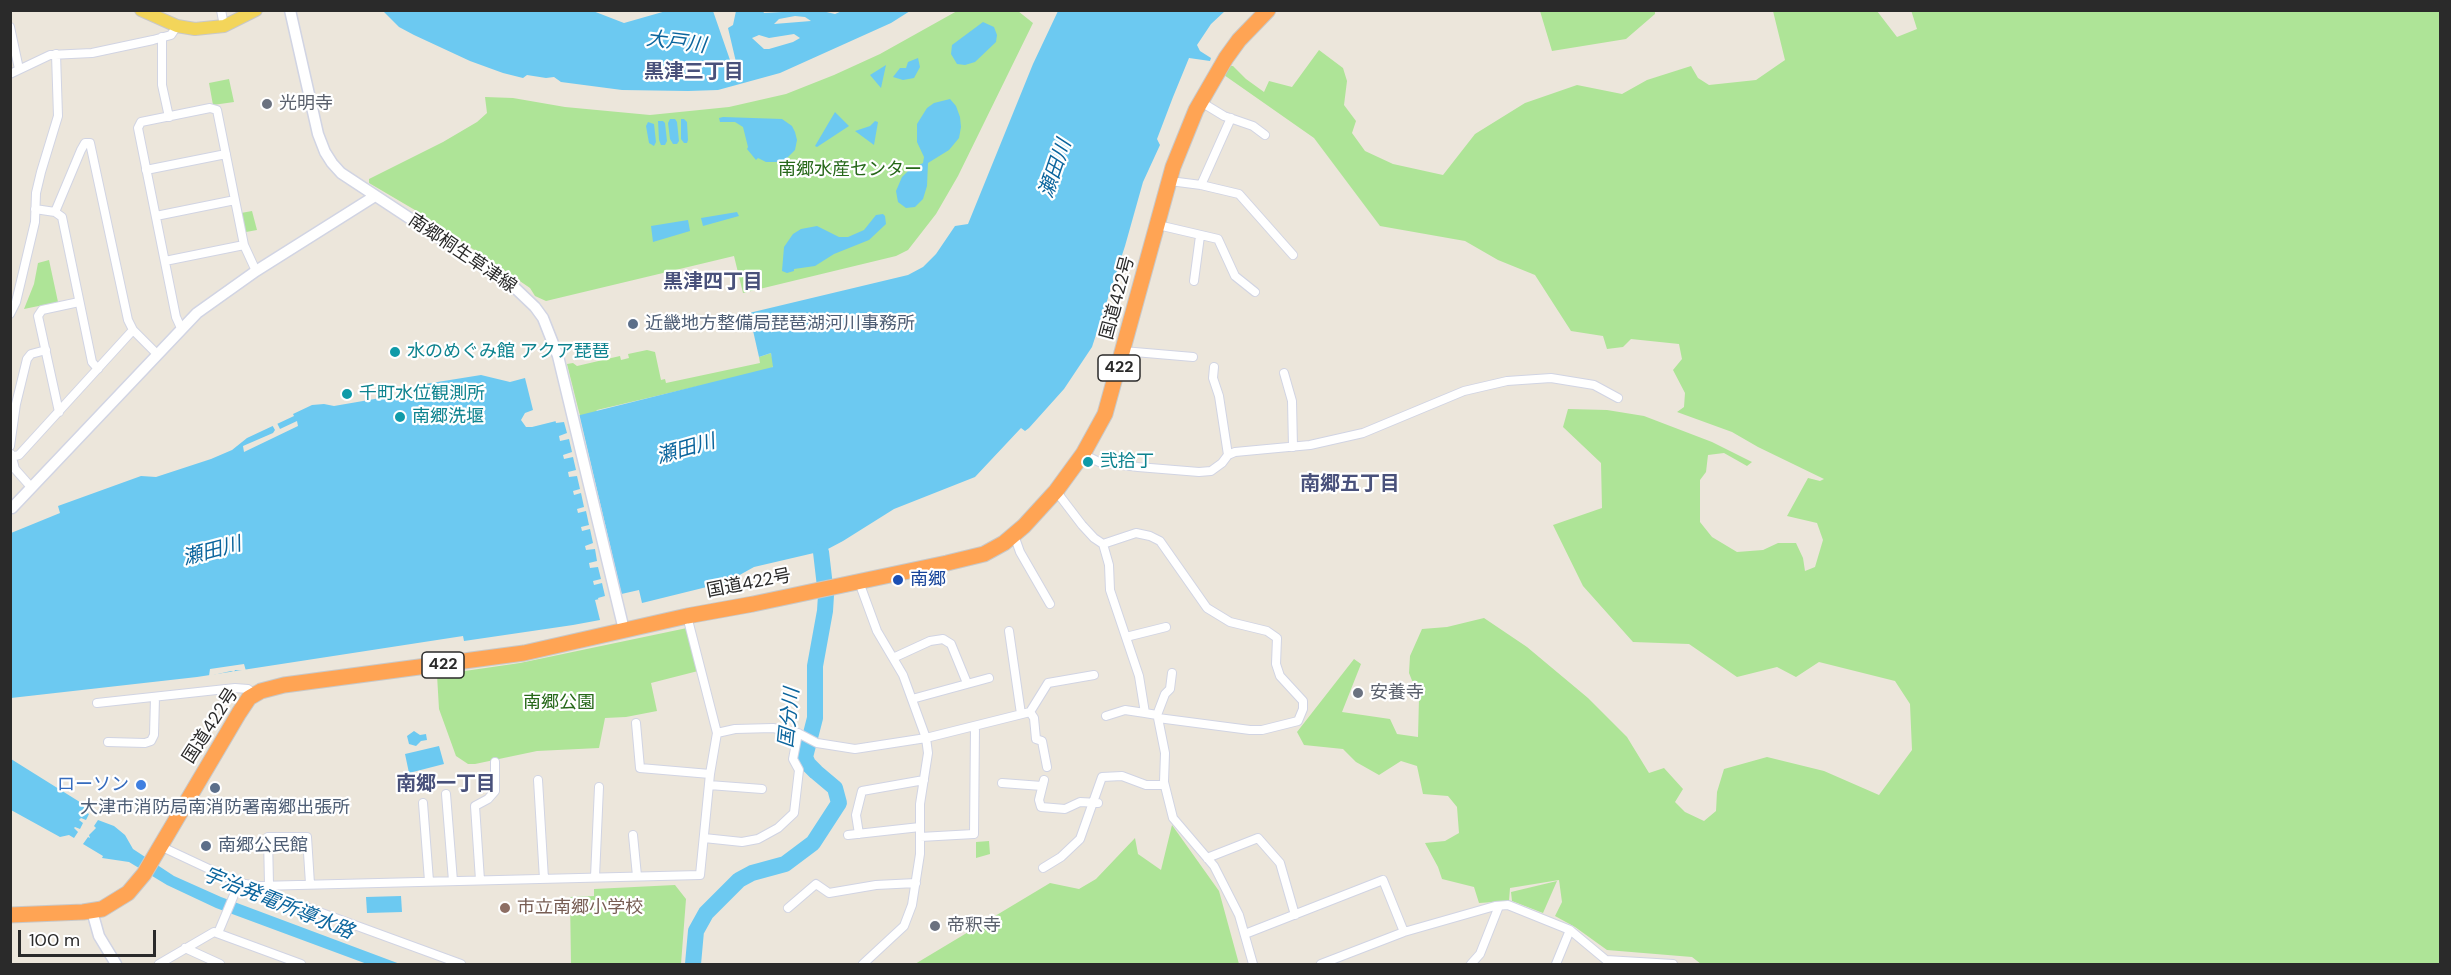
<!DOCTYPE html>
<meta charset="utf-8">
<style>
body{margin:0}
#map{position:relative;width:2451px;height:975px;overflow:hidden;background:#ece6db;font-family:"DM Sans",sans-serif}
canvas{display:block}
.frame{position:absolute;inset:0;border:12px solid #2a2a2a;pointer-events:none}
.scale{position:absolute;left:18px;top:930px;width:138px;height:27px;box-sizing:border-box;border:3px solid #2a2a2a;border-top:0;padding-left:8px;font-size:18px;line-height:21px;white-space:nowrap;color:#2a2a2a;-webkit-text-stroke:4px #fff;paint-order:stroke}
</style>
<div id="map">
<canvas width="2451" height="975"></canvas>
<div class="frame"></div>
<div class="scale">100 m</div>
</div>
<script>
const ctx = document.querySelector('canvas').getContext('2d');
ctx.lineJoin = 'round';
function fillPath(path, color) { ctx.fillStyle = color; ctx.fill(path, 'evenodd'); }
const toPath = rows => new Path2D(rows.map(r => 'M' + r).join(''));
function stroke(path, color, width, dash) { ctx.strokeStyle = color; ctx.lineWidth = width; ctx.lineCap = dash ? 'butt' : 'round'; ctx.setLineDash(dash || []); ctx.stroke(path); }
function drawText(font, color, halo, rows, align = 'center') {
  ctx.font = font + ' "DM Sans","Noto Sans JP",sans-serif'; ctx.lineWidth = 4.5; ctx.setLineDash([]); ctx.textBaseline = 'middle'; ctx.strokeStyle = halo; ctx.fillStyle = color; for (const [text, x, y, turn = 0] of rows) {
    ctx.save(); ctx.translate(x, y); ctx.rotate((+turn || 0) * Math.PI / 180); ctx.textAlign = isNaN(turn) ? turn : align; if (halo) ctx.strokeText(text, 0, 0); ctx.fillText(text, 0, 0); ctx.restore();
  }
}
const green = toPath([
 [1911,10,2440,11,2440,964,1701,964,1692,957,1607,950,1575,927,1555,916,1562,902,1559,880,1510,888,1509,901,1479,903,1474,887,1442,879,1438,867,1425,843,1445,841,1459,833,1457,807,1448,796,1423,794,1417,766,1401,761,1379,775,1356,762,1343,749,1304,745,1297,732,1354,659,1361,664,1342,712,1390,719,1397,734,1418,737,1419,698,1409,673,1410,656,1422,629,1447,627,1484,618,1527,647,1588,698,1627,737,1649,773,1664,768,1683,789,1675,802,1685,812,1704,821,1716,811,1717,792,1724,769,1767,757,1824,771,1879,795,1912,750,1910,704,1895,681,1819,662,1796,677,1777,667,1737,677,1689,644,1633,642,1583,586,1553,525,1602,508,1601,463,1563,427,1568,409,1607,410,1644,416,1712,442,1752,462,1747,466,1724,453,1708,455,1706,472,1700,480,1700,522,1712,537,1737,552,1763,550,1778,543,1796,543,1803,558,1805,571,1815,567,1823,540,1817,523,1787,516,1808,478,1820,481,1824,479,1758,447,1732,432,1677,412,1684,407,1685,393,1673,370,1682,359,1679,344,1631,339,1623,347,1607,349,1603,336,1571,331,1535,275,1498,260,1465,241,1380,226,1314,138,1224,75,1227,66,1233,66,1246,79,1264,92,1269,81,1292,87,1319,50,1343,68,1347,81,1344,105,1356,121,1352,133,1365,151,1393,164,1443,175,1475,134,1525,103,1577,85,1622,94,1647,80,1691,66,1698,78,1709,85,1756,80,1785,60,1773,11,1877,11,1897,37,1917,29],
 [957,11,1018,11,1033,23,958,176,936,214,908,250,896,256,743,293,734,256,546,301,535,296,530,288,420,213,369,183,369,179,443,142,477,122,487,113,485,97,513,98,565,107,650,115,729,107,786,94,834,75,880,54],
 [1540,11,1540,10,1655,11,1655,14,1626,39,1552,51],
 [229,79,234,102,213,105,209,83],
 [252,211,257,230,246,232,241,213],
 [49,260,58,302,24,309,34,284,38,263],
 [647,350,655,352,661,380,665,379,666,383,760,363,759,357,771,353,774,365,771,369,597,410,595,413,580,416,567,364,573,363,577,366,620,356,621,360,629,358,628,354],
 [687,628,698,671,651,683,657,711,626,717,605,718,599,748,537,751,475,764,468,764,456,756,439,709,437,675,520,663],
 [1172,825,1219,891,1239,964,915,964,1050,883,1079,889,1096,879,1135,838,1138,854,1161,870],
 [989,841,990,854,976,858,976,842],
 [1557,881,1543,913,1512,901,1511,892],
 [675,885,686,899,681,964,571,964,570,897,594,896,594,889]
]);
const water = toPath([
 [593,11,624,23,666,11,713,11,730,60,736,62,728,28,733,25,736,11,763,11,764,13,818,10,835,14,842,11,910,11,891,23,780,73,718,90,688,91,622,90,561,82,554,77,546,78,527,75,523,78,503,73,470,61,414,35,399,27,383,11],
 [795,16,805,17,811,21,774,24,779,19],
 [794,34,800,38,793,42,769,49,764,49,752,38,759,35,769,38],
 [1058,11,1225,11,1211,24,1197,45,1200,51,1211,58,1210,61,1189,58,1173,97,1157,139,1160,145,1143,182,1125,246,1092,347,1064,389,1029,428,1025,431,1021,428,975,477,894,509,843,541,826,550,828,571,818,574,814,553,754,567,727,582,642,603,639,590,595,600,600,620,573,625,464,641,463,636,197,677,11,698,11,533,60,513,58,506,141,476,156,477,211,459,232,450,247,438,294,416,293,414,312,405,324,404,334,406,392,396,427,394,425,384,481,375,510,382,525,378,533,410,525,413,521,420,526,427,532,427,773,367,771,353,759,357,749,313,908,275,923,267,936,254,955,226,968,224,1033,64],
 [983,22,994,27,997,35,996,42,975,62,965,65,957,64,951,54,952,45],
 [918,58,920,67,914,78,903,80,893,77,900,68,906,68,908,62],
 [886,65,881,88,870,75],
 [950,99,956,106,960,117,961,127,959,138,949,150,928,163,927,186,923,199,915,207,906,208,898,202,896,191,902,177,909,170,923,163,924,157,917,142,917,124,927,108,934,103],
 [835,112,849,126,817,147,815,146],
 [723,117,782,119,792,126,795,132,797,140,795,150,785,160,779,162,766,162,758,158,756,160,747,149,748,147,743,127,735,122,720,122,719,118],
 [670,119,675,119,677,122,679,141,677,144,673,144,670,139,668,123],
 [681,119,684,119,687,122,688,140,687,143,684,143,681,139],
 [658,121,663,121,665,123,667,141,665,145,661,145,659,140],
 [875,121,878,122,874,145,855,131,870,126],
 [648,122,654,124,656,142,654,146,649,143,646,126],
 [737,212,739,216,703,226,701,218],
 [883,214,885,216,886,224,869,240,834,254,815,266,794,269,794,271,787,273,782,271,784,247,793,234,801,229,817,226,839,237,848,237,864,230,876,215],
 [688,220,690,231,653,242,651,226],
 [414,731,420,735,426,734,427,740,421,741,416,746,409,744,407,736],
 [439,746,444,764,409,773,405,754],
 [11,759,83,804,85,812,89,814,86,820,81,818,79,820,83,823,80,829,75,827,74,828,78,832,74,838,69,835,60,837,11,810],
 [98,820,114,826,125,835,133,849,174,876,221,897,400,964,367,964,216,908,167,885,129,862,102,858,103,856,83,844,88,837,90,838,89,835,96,828,94,826],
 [401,896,402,912,367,913,366,897]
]);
const pier = toPath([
 [579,413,622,596,599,601,598,598,605,596,602,583,594,585,593,581,601,579,598,567,590,568,589,563,597,561,595,549,586,550,585,546,593,543,590,529,582,531,581,527,589,525,586,511,578,513,577,509,584,507,581,493,574,495,573,491,580,489,577,476,569,477,568,472,576,470,573,457,564,459,563,455,572,452,569,439,560,441,559,436,567,433,564,422,556,423,555,419],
 [276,421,280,429,297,421,298,426,244,452,243,446,273,433,275,430,271,423],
 [244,664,246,671,235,670,234,672,231,671,209,676,210,669]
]);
const river = toPath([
 [693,964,696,931,706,913,739,880,752,873,785,864,813,843,839,803,835,788,816,772,808,764,805,757,815,718,815,666,825,611,826,595,821,552]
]);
const street = toPath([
 [221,10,224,26],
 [10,27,19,69],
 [162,37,162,85,169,117],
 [10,74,50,55,92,53,153,40,171,35,177,26],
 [1201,102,1224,116,1253,126,1265,135],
 [146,170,226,154],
 [1170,181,1201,185,1239,194,1293,255],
 [1201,185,1231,118],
 [35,209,55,212,62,217,92,362,98,369],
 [55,212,81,150,85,143,90,143,128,320,133,330,156,353],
 [156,216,235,200],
 [1158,225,1218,239,1235,276,1255,292],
 [165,261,244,245],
 [1194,281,1200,236],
 [10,314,16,302,35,222,36,193,41,172,58,116,56,54],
 [181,328,176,317,138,128,141,122,210,108,217,110,244,245,256,271],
 [1123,351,1193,357],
 [1214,367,1213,378,1219,396,1228,455],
 [1284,373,1292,401,1293,447],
 [59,412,38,316,42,310,79,302],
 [10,446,16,404,27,359,31,354,46,350],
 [11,454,15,469,31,487],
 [1083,454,1099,462,1138,467,1199,472,1211,471,1222,463,1228,455,1235,452,1310,445,1363,433,1464,391,1507,381,1551,378,1594,385,1618,398],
 [11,457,19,455,133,330],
 [1056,491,1082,525,1094,538,1103,544,1109,565,1110,590,1139,676,1145,713,1157,715,1158,718,1250,730,1262,730,1298,721,1303,709,1303,701,1280,676,1276,664,1277,638,1267,631,1230,622,1207,608,1160,541,1150,536,1136,533,1103,544],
 [1014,535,1020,552,1050,604],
 [859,582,877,631,903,675,926,738,928,753,920,804,920,854,912,905,904,926,863,964],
 [1009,631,1021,714],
 [1126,637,1166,627],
 [893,658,930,641,943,639,951,644,967,683],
 [912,699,989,678],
 [97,703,235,688,248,689,255,694],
 [1030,712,1034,718,1036,739,1042,741,1047,767],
 [1157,715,1165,694,1170,689,1172,673],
 [1106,716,1125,710,1145,713],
 [1158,718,1165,753,1164,782,1173,818,1214,866,1239,915,1253,964],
 [636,723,640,768,710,774],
 [717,733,735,729,773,728,798,733,817,743,855,749,926,738,1030,712,1048,683,1094,675],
 [108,742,145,743,151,741,154,735,155,697],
 [538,780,544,879],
 [1044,780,1039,800,1041,807,1065,809,1080,802,1098,803],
 [1002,783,1042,786],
 [709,785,762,789],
 [446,794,453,881],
 [423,803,429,881],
 [859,834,856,815,862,791,924,780],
 [633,835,637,876],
 [848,835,920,827],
 [920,837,974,834,975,726],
 [704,838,742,842,758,839,778,828,794,813,799,770,793,759,798,733],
 [160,846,239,883,258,886,700,875,710,774,717,733,687,616],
 [1207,858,1258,838,1280,863,1295,915],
 [1043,868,1061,857,1080,839,1102,777,1122,776,1146,785,1164,785],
 [595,877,599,787],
 [480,880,475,806,488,799,495,791,495,762],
 [269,885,268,837,307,837,310,884],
 [259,887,278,897,461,964],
 [788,908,816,884,829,893,876,885,916,883],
 [218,933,239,883],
 [1245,934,1383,880,1404,932],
 [185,948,220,964],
 [159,964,214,932,301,964],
 [1321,964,1404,932,1495,906,1508,905,1570,930,1606,960,1673,964],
 [1471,964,1480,954,1499,906],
 [1556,964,1570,930]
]);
const secondary = toPath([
 [290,10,318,134,325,152,332,163,341,173,514,287,535,307,543,318,558,356,624,630],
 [12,508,197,313,256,271,375,196],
 [92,911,99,936,116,964]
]);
const primary = toPath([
 [141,10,177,26,195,29,224,26,256,10]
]);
const highway = toPath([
 [10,915,83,912,102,909,128,893,144,874,239,713,249,698,261,691,284,685,524,653,687,616,753,604,947,563,984,554,1004,543,1024,526,1056,491,1083,454,1105,414,1173,167,1196,110,1226,58,1239,40,1268,10]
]);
const markers = [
 [267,104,6,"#6b7280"],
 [633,324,6,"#5c6f8a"],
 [395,352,6,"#0f9aa8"],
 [347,394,6,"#0f9aa8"],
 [400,417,6,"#0f9aa8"],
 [1088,462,6,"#0f9aa8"],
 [898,580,6,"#1a4fb4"],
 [1358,693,6,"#6b7280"],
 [141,785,6,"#3f7fe0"],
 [215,788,6,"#5c6f8a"],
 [206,846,6,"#5c6f8a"],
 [505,908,6,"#8d6e63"],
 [935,926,6,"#6b7280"]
];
const shields = [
 [1119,368,42],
 [443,665,42]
];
const shieldNames = [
 ["422",1119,368],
 ["422",443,665]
];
const worshipNames = [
 ["光明寺",279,104],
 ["安養寺",1370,693],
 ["帝釈寺",947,926]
];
const parkNames = [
 ["南郷水産センター",850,170],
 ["南郷公園",559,703]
];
const streetNames = [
 ["南郷桐生草津線",462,254,34],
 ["国道422号",1118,298,-75],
 ["国道422号",749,584,-11],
 ["国道422号",211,726,-57]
];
const serviceNames = [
 ["近畿地方整備局琵琶湖河川事務所",645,324],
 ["大津市消防局南消防署南郷出張所",215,808,"center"],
 ["南郷公民館",218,846]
];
const cultureNames = [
 ["水のめぐみ館 アクア琵琶",407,352],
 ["千町水位観測所",359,394],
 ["南郷洗堰",412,417],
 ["弐拾丁",1100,462]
];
const transitNames = [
 ["南郷",910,580]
];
const shopNames = [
 ["ローソン",129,785]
];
const educationNames = [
 ["市立南郷小学校",517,908]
];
const waterNames = [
 ["大戸川",676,43,7],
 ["瀬田川",1056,169,-71],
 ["瀬田川",686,450,-16],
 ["瀬田川",212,552,-15],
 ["国分川",790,718,-84],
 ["宇治発電所導水路",278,904,22]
];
const neighbourhoodNames = [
 ["黒津三丁目",694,73],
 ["黒津四丁目",713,283],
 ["南郷五丁目",1350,485],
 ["南郷一丁目",446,785]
];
fillPath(green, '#aee497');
fillPath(water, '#6cc9f1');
fillPath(pier, '#ece6db');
stroke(river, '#6cc9f1', 16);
stroke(street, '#d1d4e3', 10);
stroke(secondary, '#d1d4e3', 13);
stroke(primary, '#c8c8c8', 14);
stroke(highway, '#c8c8c8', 17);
stroke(street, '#fff', 8);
stroke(secondary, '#fff', 10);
stroke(primary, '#f3d55a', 12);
stroke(highway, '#ffa454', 15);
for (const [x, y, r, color] of markers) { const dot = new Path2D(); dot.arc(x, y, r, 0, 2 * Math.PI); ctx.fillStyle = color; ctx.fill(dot); stroke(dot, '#fff', 2); }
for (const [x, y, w] of shields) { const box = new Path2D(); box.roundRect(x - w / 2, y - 13, w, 26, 4.5); ctx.fillStyle = '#fff'; ctx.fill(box); stroke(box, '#2a2a2a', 1.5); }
drawText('bold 16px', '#2a2a2a', null, shieldNames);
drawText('18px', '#5b616d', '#fff', worshipNames, 'left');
drawText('18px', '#266819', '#fff', parkNames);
drawText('18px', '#2a2a2a', '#fff', streetNames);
drawText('18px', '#4e5e75', '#fff', serviceNames, 'left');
drawText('18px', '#0d838f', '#fff', cultureNames, 'left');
drawText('18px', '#164399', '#fff', transitNames, 'left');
drawText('18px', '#366cbe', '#fff', shopNames, 'right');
drawText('18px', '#785e54', '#fff', educationNames, 'left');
drawText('italic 20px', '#0b659d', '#fff', waterNames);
drawText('bold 20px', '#49517b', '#fff', neighbourhoodNames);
</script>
